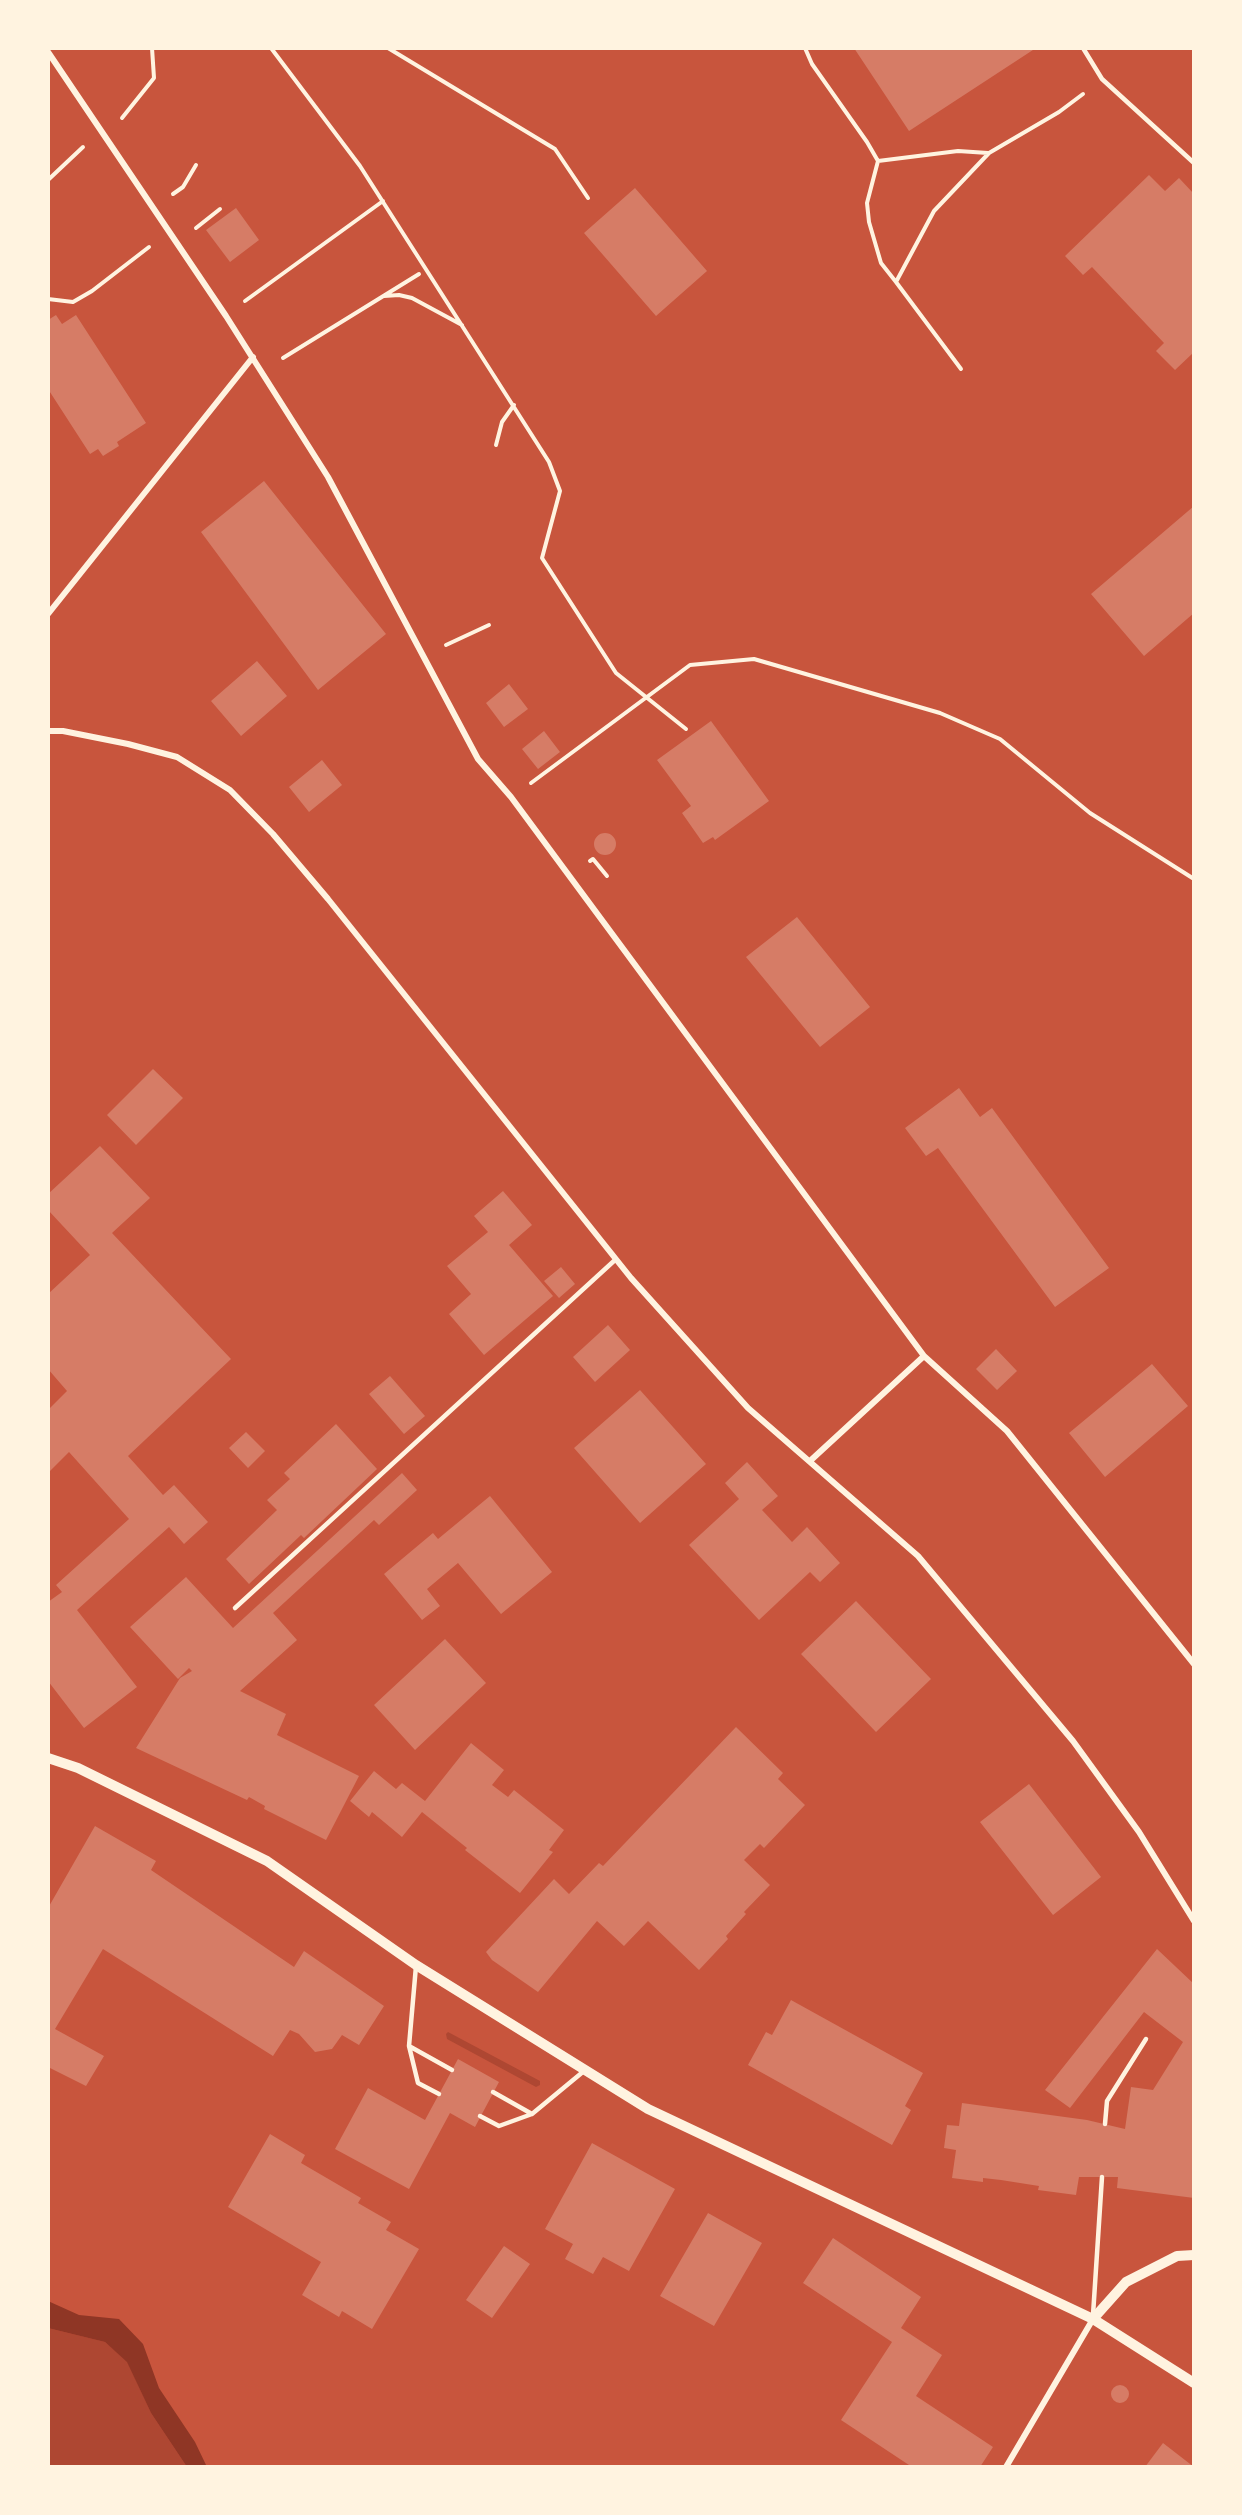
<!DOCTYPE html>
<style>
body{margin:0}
#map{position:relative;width:1242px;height:2515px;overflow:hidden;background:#c8553d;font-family:Helvetica,sans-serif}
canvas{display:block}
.frame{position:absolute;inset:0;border:50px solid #fff3e0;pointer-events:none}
</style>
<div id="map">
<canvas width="1242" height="2515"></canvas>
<div class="frame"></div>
</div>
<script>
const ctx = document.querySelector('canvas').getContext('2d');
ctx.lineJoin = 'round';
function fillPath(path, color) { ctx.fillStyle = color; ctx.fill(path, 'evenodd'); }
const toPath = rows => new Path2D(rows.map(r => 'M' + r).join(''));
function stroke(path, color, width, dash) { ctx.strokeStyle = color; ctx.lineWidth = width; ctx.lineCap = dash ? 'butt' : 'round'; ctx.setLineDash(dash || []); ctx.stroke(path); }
const green = toPath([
 [448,2032,540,2081,540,2085,536,2087,447,2039,446,2034],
 [48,2328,105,2342,127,2361,151,2413,187,2467,48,2467]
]);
const water = toPath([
 [48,2301,79,2315,119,2319,143,2344,159,2388,195,2442,207,2467,187,2467,151,2413,127,2362,105,2342,48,2328]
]);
const building = toPath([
 [854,48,1036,48,909,131],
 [1149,175,1165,191,1179,178,1194,194,1194,352,1175,370,1156,351,1164,343,1092,267,1083,275,1065,256],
 [635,188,707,271,656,316,584,233],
 [236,208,259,240,230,262,206,230],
 [56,315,62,324,76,315,146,423,117,442,119,446,103,456,98,449,90,454,48,389,48,320],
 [264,481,386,634,318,690,201,532],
 [1194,506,1194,613,1144,656,1091,594],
 [257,661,287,696,241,736,211,701],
 [509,684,528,709,504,727,486,703],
 [711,721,769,801,715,840,713,837,703,843,682,813,691,806,657,760],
 [544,731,560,752,538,769,522,749],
 [322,760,342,785,309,812,289,787],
 '594 844a11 11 0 1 1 22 0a11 11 0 1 1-22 0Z',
 [797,917,870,1007,820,1047,746,957],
 [153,1069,183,1098,136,1145,107,1115],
 [959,1088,980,1117,992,1108,1109,1268,1055,1307,938,1148,926,1156,905,1128],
 [100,1146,150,1198,112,1233,231,1359,128,1456,163,1495,174,1485,208,1522,184,1544,169,1527,77,1610,137,1687,84,1728,48,1681,48,1602,62,1592,56,1585,129,1519,69,1452,48,1473,48,1410,67,1391,48,1369,48,1294,90,1255,48,1210,48,1194],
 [503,1191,532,1225,509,1245,553,1296,484,1355,449,1314,471,1294,447,1266,488,1232,474,1216],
 [561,1267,575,1284,559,1298,544,1281],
 [608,1325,630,1350,595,1382,573,1357],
 [996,1349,1017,1371,997,1390,976,1369],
 [1152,1364,1188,1406,1105,1477,1069,1433],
 [390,1376,425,1416,404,1434,369,1394],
 [640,1390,706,1464,640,1523,574,1448],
 [336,1424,377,1469,304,1538,301,1535,249,1584,226,1559,277,1510,267,1500,290,1479,284,1473],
 [246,1432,265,1451,248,1468,229,1448],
 [747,1462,778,1496,762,1510,792,1542,807,1527,840,1563,820,1582,810,1572,759,1620,689,1545,739,1499,725,1483],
 [402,1473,417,1490,379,1525,374,1520,273,1613,297,1640,240,1691,286,1714,277,1735,359,1776,326,1840,264,1809,265,1806,249,1797,247,1800,136,1748,180,1678,192,1671,189,1668,178,1679,130,1627,186,1577,233,1628],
 [490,1496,552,1572,501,1614,458,1563,427,1589,440,1606,422,1620,384,1574,433,1533,438,1539],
 [856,1601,931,1679,876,1732,801,1654],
 [445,1639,486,1683,415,1750,374,1705],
 [736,1727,783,1773,778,1779,805,1805,764,1848,760,1844,744,1860,770,1885,744,1912,746,1914,726,1936,728,1939,699,1970,648,1921,624,1946,597,1921,538,1992,492,1960,486,1952,554,1879,569,1894,599,1863,603,1866],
 [471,1743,504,1770,492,1785,508,1797,514,1790,564,1830,549,1850,553,1852,520,1893,465,1850,467,1848,422,1812,402,1837,372,1812,369,1817,350,1801,374,1771,396,1789,402,1783,425,1801],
 [1029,1784,1101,1877,1053,1915,980,1822],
 [95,1826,156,1861,151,1870,294,1967,304,1951,384,2006,359,2045,342,2035,332,2049,315,2052,299,2034,290,2030,273,2056,103,1949,55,2029,104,2056,86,2086,48,2067,48,1908],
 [1157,1949,1194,1984,1194,2198,1117,2188,1118,2177,1079,2177,1076,2195,1038,2190,1039,2186,1001,2180,983,2178,983,2182,952,2178,956,2150,944,2148,947,2125,959,2126,962,2103,1087,2120,1125,2129,1131,2087,1153,2090,1183,2042,1144,2012,1070,2108,1045,2090],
 [791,2000,923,2073,905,2106,911,2110,892,2145,748,2065,766,2032,772,2035],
 [458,2059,499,2082,475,2127,450,2113,409,2189,335,2149,368,2088,425,2120],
 [270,2134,305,2155,301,2163,361,2198,358,2203,391,2222,386,2230,419,2249,372,2329,342,2311,339,2317,302,2295,321,2262,228,2207],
 [592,2143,675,2189,629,2271,603,2257,593,2274,565,2259,573,2244,545,2229],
 [708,2213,762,2243,714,2326,660,2296],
 [833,2238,921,2297,901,2328,942,2355,916,2396,993,2447,980,2467,912,2467,841,2420,892,2342,803,2283],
 [504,2246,530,2264,492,2318,466,2300],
 '1111 2394a9 9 0 1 1 18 0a9 9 0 1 1-18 0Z',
 [1163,2443,1194,2467,1145,2467]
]);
const path = toPath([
 [271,48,360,166,549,462,560,491,542,558,616,673,686,729],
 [388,48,555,149,588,198],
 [805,48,812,64,867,142,878,161,958,151,988,153],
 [122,118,154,78,152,48],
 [878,161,867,203,869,222,881,263,896,282],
 [48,180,83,147],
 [173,194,183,187,196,165],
 [196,228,220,209],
 [384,296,399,295,412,298,462,325],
 [48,299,73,302,92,291,149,247],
 [245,301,383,201],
 [283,358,419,274],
 [961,369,896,282,934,211,989,153,1059,112,1083,94],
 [496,445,502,422,514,405],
 [446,645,489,625],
 [531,783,690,665,754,659,940,713,1000,739,1090,813,1194,879],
 [590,861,593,859,607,876]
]);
const service = toPath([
 [1083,48,1102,79,1194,163],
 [235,1608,615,1260],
 [416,1966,409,2046,452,2070],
 [409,2046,418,2083,439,2094],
 [493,2092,532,2114,584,2071],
 [480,2116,499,2126,532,2114],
 [1105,2124,1107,2101,1146,2039],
 [1093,2315,1102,2177]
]);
const minor = toPath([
 [48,52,226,316,328,477,478,759,511,797,924,1356,1007,1431,1194,1664],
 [48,614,253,357],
 [48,731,63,731,128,744,177,757,230,790,273,834,328,899,631,1278,748,1408,918,1556,1073,1741,1139,1832,1194,1921],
 [810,1461,924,1356],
 [1006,2467,1093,2319]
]);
const tertiary = toPath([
 [48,1758,78,1768,267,1861,416,1965,648,2109,1093,2319,1194,2383],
 [1093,2319,1126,2282,1177,2256,1194,2255]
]);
fillPath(green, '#ae4732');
fillPath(water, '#8f3625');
fillPath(building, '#d67c66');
stroke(path, '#fff3e0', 4);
stroke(service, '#fff3e0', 4.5);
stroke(minor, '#fff3e0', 6);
stroke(tertiary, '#fff3e0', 10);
</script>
